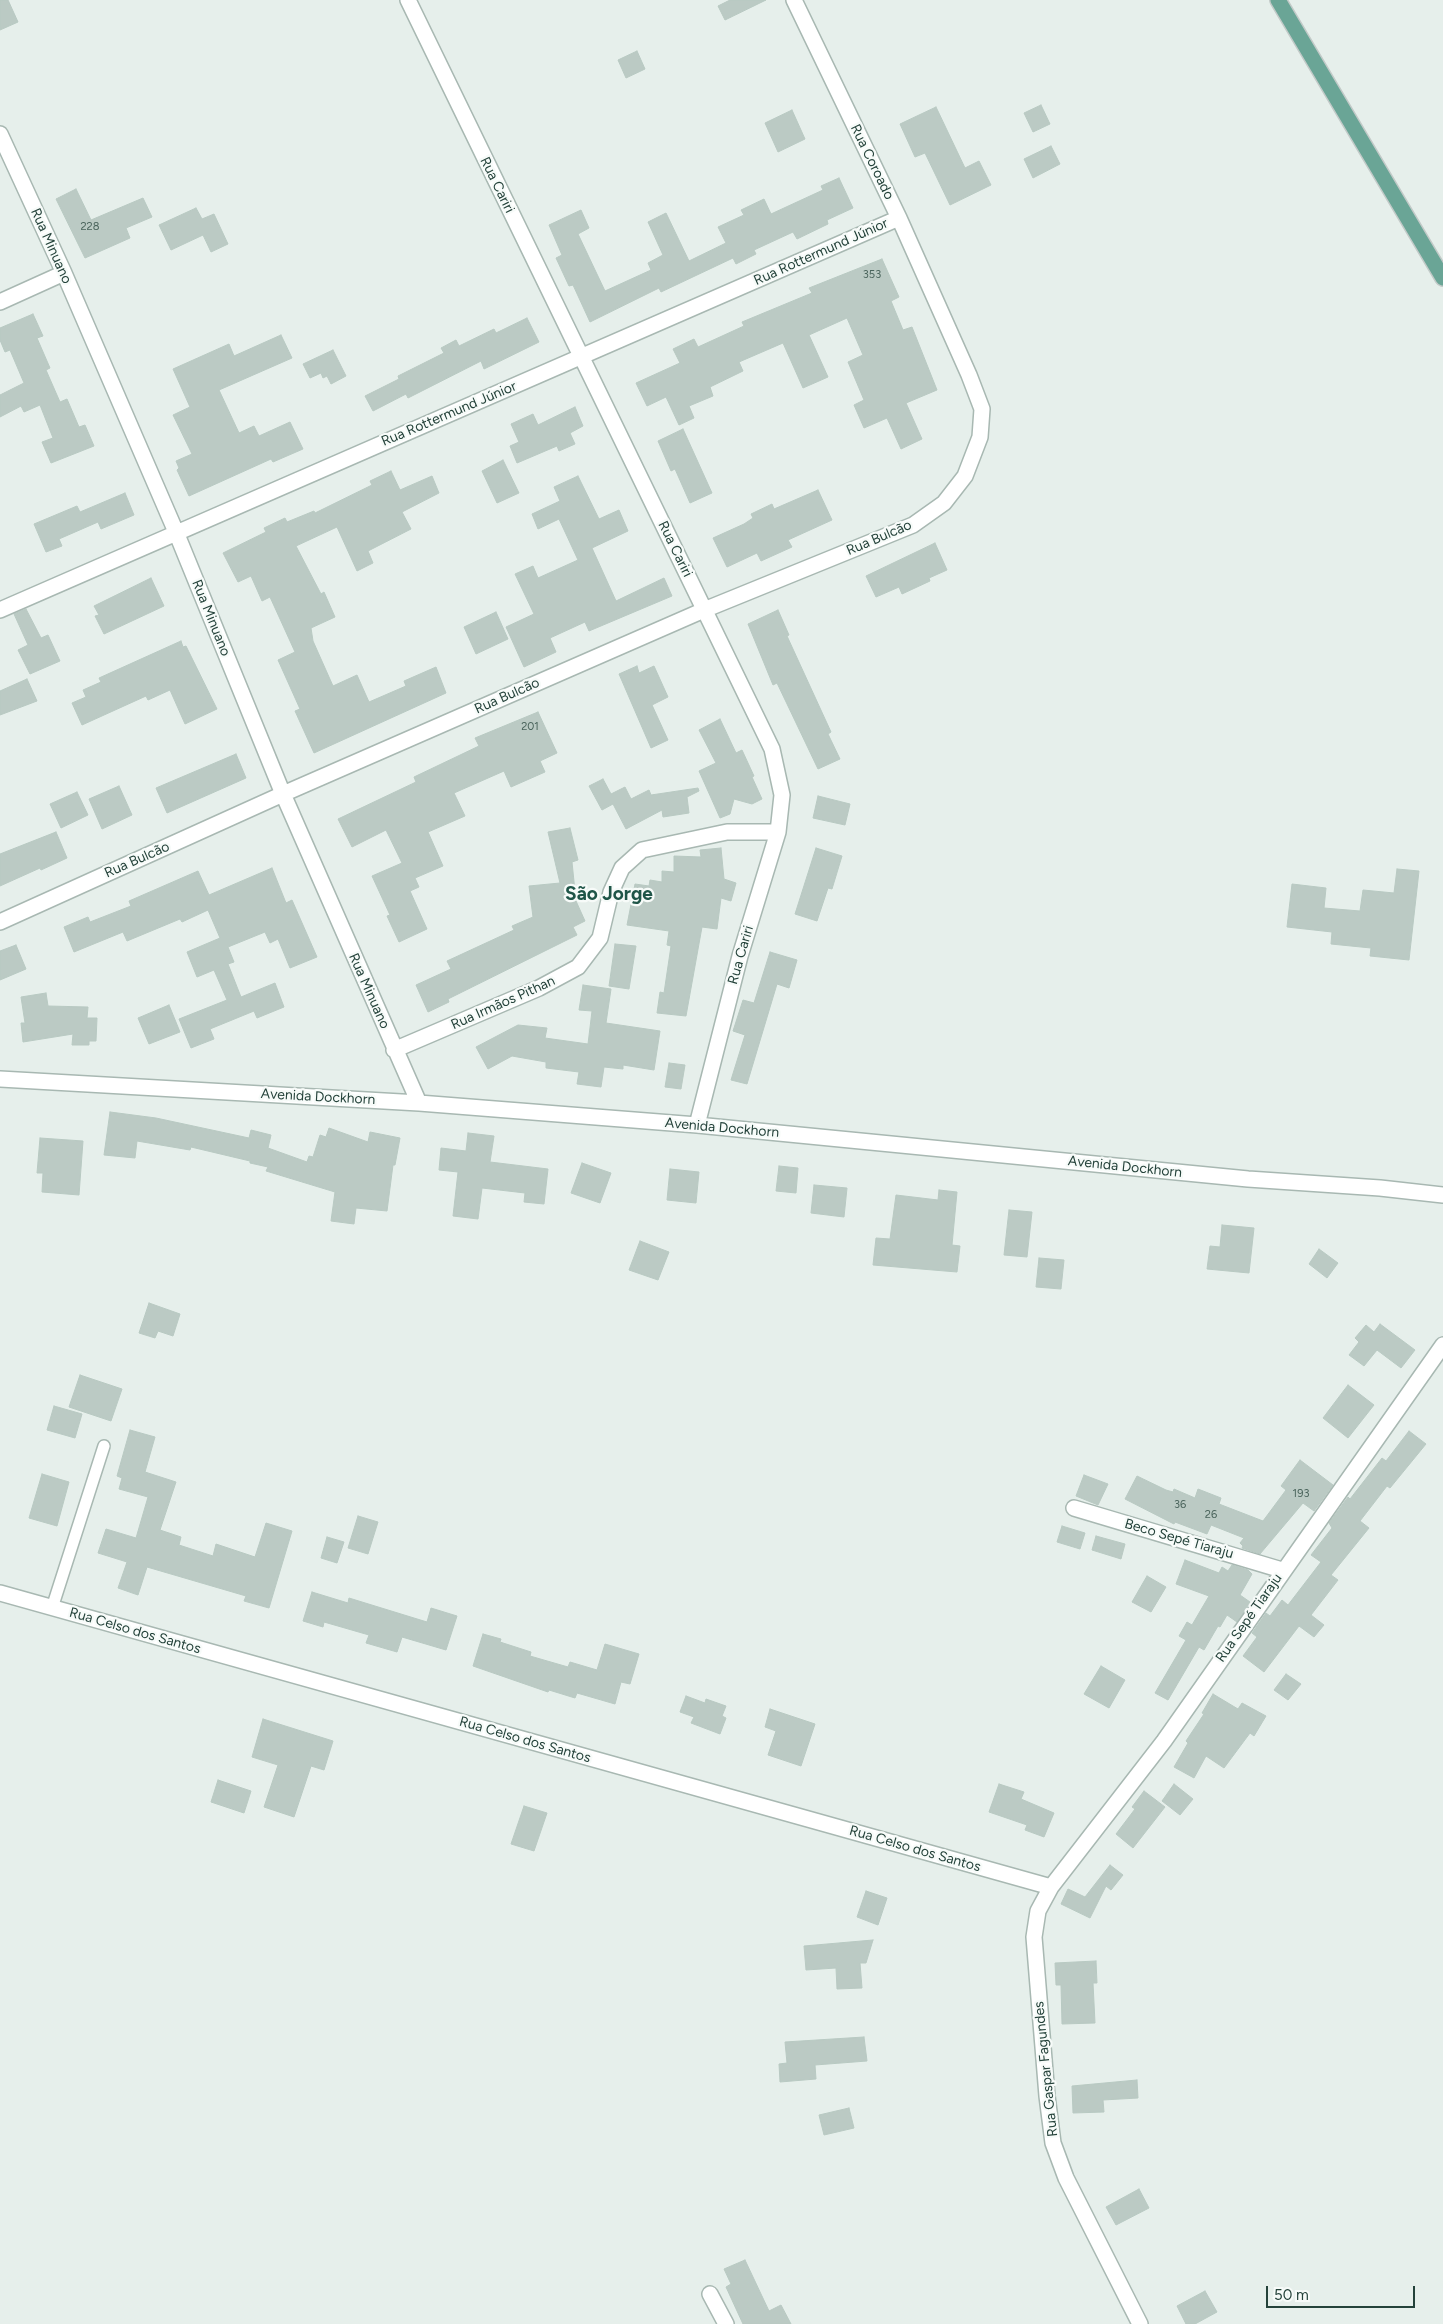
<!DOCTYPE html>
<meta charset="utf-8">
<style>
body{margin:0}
#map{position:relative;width:1443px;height:2324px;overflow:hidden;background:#e6efeb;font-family:Figtree,sans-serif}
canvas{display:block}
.scale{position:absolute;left:1266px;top:2286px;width:149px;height:22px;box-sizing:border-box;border:2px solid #24423a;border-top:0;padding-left:6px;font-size:15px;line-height:18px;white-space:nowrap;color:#24423a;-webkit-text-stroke:4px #f7fbf9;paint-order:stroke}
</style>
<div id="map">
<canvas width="1443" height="2324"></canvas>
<div class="scale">50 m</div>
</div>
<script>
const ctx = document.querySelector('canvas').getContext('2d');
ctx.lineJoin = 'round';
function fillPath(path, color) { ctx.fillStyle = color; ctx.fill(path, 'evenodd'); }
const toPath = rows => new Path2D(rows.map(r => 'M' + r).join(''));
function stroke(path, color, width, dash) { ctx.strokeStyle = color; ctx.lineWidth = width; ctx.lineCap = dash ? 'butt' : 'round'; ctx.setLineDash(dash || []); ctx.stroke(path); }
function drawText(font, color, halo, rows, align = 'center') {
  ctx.font = font + ' Figtree,sans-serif'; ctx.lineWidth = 4.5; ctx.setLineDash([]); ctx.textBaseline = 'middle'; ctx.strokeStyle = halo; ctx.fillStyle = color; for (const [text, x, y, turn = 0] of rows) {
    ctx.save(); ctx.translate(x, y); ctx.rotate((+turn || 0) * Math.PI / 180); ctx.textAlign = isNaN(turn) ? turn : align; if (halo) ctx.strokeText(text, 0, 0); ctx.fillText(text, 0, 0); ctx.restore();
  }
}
const building = toPath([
 [0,0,8,0,18,22,0,30,0,0],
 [730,0,766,0,725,20,718,6,730,0],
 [637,51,645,69,626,78,618,60,637,51],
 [1041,105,1050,124,1033,132,1024,113,1041,105],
 [936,107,965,168,979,161,991,185,950,205,925,153,915,157,900,124,936,107],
 [792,110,805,139,778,152,765,123,792,110],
 [1051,146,1060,164,1033,178,1024,159,1051,146],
 [839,178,853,208,827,220,828,224,797,239,793,232,754,250,756,254,736,264,733,258,661,292,659,288,590,322,573,285,569,286,556,258,562,255,549,225,581,210,589,228,578,234,605,291,651,270,648,263,663,255,648,222,666,213,689,261,726,243,718,227,744,215,741,210,764,199,771,214,823,190,821,186,839,178],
 [76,189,91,220,143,198,152,217,126,228,130,238,85,258,56,199,76,189],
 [196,208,202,219,214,214,228,244,211,252,203,235,171,250,159,225,196,208],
 [882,259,899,297,891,301,903,330,912,327,937,390,906,403,922,439,901,449,887,418,864,428,854,405,864,400,848,362,863,355,847,318,809,335,828,377,803,388,783,343,739,362,743,371,710,387,713,396,689,406,694,418,679,425,666,397,647,406,636,383,680,363,673,349,694,339,698,347,744,326,742,322,812,293,809,288,882,259],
 [33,314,43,336,37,338,50,368,46,370,60,402,67,399,79,427,85,425,94,446,51,463,42,442,53,438,40,405,24,412,21,406,0,417,0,395,24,383,10,350,5,352,0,340,0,328,33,314],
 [527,318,539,342,484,369,481,361,408,398,406,394,373,411,365,396,399,379,398,376,444,353,441,348,456,340,459,346,494,329,496,333,527,318],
 [281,335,292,358,219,390,239,433,254,426,259,436,290,422,303,449,273,462,271,459,189,496,177,470,179,468,176,461,192,454,173,415,190,407,173,369,229,344,234,356,281,335],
 [333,350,346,376,331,384,327,376,323,378,321,373,310,378,303,364,333,350],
 [575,407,583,426,570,433,575,444,559,451,557,446,517,463,510,446,519,442,511,424,533,414,538,425,575,407],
 [683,429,712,493,690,503,675,469,671,471,658,441,683,429],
 [503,460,519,493,497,503,482,471,503,460],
 [391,471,400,490,432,476,439,493,402,512,411,529,368,551,373,563,357,571,337,527,296,546,321,594,324,592,335,617,311,628,313,641,333,686,357,675,369,702,406,686,404,681,436,667,446,693,314,753,295,711,300,709,278,660,295,652,270,597,262,601,251,576,238,582,223,553,266,532,264,528,285,518,287,522,314,511,315,513,372,485,370,481,391,471],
 [578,476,599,519,619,510,628,531,592,548,616,601,664,578,672,596,589,631,585,622,550,638,556,652,524,667,506,627,534,614,515,574,533,566,538,578,578,560,559,519,538,529,532,514,560,501,554,487,578,476],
 [818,490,832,520,788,540,792,547,761,561,757,553,727,567,713,538,744,524,753,518,751,514,772,504,774,509,818,490],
 [125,493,134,515,101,529,98,522,59,539,62,546,46,552,34,524,77,506,80,512,125,493],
 [935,543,947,570,929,578,930,581,902,594,899,587,876,597,866,576,935,543],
 [151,578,164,606,104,634,95,616,99,615,94,606,151,578],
 [26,609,41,638,48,635,60,661,30,674,18,650,28,645,14,614,26,609],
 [778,610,789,635,787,636,831,732,828,734,840,759,818,769,777,683,773,685,748,624,778,610],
 [496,612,508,639,476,654,464,627,496,612],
 [181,641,183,647,186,646,217,709,185,724,170,690,148,700,146,696,82,725,72,703,86,697,83,690,101,682,99,678,181,641],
 [637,666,639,673,654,666,668,697,652,705,668,740,651,748,619,674,637,666],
 [27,679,37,701,0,715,0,691,27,679],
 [538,712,557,753,540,761,545,772,511,787,504,771,454,793,465,816,428,832,443,866,415,878,419,887,410,891,427,929,399,942,387,916,390,915,372,876,402,863,386,830,352,847,338,819,416,782,414,777,479,746,475,738,538,712],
 [720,719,736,753,742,750,754,776,752,777,762,799,752,804,734,799,730,814,720,818,699,771,716,763,699,730,720,719],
 [236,754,246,778,167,813,156,788,236,754],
 [603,779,611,794,625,787,631,799,649,790,651,795,698,788,699,791,687,797,689,813,663,817,662,810,626,829,613,804,602,810,589,786,603,779],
 [119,786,132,815,102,829,89,799,119,786],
 [77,792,88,815,61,828,50,804,77,792],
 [818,796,850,804,845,825,813,818,818,796],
 [570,828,578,860,572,862,576,901,585,921,573,927,577,935,448,999,449,1002,428,1012,416,985,451,969,447,961,514,930,512,926,533,917,529,886,560,883,548,832,570,828],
 [56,832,67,858,41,870,40,868,0,886,0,854,56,832],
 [721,848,724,879,736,883,731,901,721,898,717,929,702,927,686,1016,657,1013,660,992,664,993,671,946,667,945,669,931,627,925,635,884,649,886,650,880,662,882,662,871,674,872,674,856,701,857,700,850,721,848],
 [816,848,842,856,832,889,828,888,817,921,795,914,816,848],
 [272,868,286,903,292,900,317,957,290,968,278,939,270,943,265,932,228,947,234,962,228,964,241,997,275,983,284,1007,257,1018,254,1011,210,1029,214,1039,191,1048,179,1019,227,1000,214,970,197,977,187,952,220,938,208,910,182,922,180,919,127,941,123,932,74,952,64,927,88,917,90,922,131,906,129,901,198,871,209,895,272,868],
 [1397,869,1419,871,1409,960,1370,956,1371,948,1331,944,1332,932,1287,927,1292,884,1326,888,1324,908,1360,911,1363,890,1394,893,1397,869],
 [615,944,636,946,629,989,609,986,615,944],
 [16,945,26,969,0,980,0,951,16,945],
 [770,952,797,960,789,988,777,984,747,1084,731,1080,745,1035,733,1031,743,1000,754,1003,770,952],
 [583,985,611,989,606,1023,660,1031,654,1070,623,1065,623,1069,604,1067,601,1087,577,1084,579,1072,546,1068,546,1062,512,1056,488,1069,476,1047,518,1025,547,1028,545,1038,588,1044,592,1011,579,1010,583,985],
 [46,993,48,1006,88,1007,87,1018,97,1018,96,1041,89,1041,89,1045,72,1045,73,1034,23,1042,21,1023,25,1023,21,997,46,993],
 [169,1005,180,1032,149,1044,138,1018,169,1005],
 [669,1063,685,1065,681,1089,665,1087,669,1063],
 [110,1112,156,1118,249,1138,251,1130,271,1135,268,1148,307,1162,309,1156,313,1157,320,1135,326,1137,329,1128,368,1142,370,1132,400,1138,395,1165,393,1165,387,1211,356,1208,354,1224,331,1221,335,1192,266,1171,268,1167,250,1163,250,1161,191,1147,190,1150,137,1141,135,1158,104,1155,110,1112],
 [468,1133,494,1136,490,1162,548,1169,544,1204,524,1202,525,1193,482,1188,478,1219,453,1216,458,1172,439,1170,441,1148,466,1151,468,1133],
 [40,1138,83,1141,79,1195,42,1192,43,1173,37,1173,40,1138],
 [582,1163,611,1173,600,1203,571,1193,582,1163],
 [779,1166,798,1168,796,1193,776,1191,779,1166],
 [670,1169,699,1172,696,1203,667,1200,670,1169],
 [814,1185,847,1188,844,1217,811,1213,814,1185],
 [939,1190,957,1192,952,1245,960,1246,957,1272,873,1265,876,1238,890,1239,896,1195,938,1200,939,1190],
 [1009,1210,1032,1212,1027,1257,1004,1255,1009,1210],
 [1222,1225,1254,1228,1249,1273,1207,1269,1210,1246,1220,1247,1222,1225],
 [640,1241,669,1252,658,1280,629,1270,640,1241],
 [1319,1249,1338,1263,1327,1278,1309,1264,1319,1249],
 [1039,1258,1064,1260,1061,1289,1036,1287,1039,1258],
 [149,1303,180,1314,173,1336,158,1331,155,1338,139,1333,149,1303],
 [1380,1324,1415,1350,1401,1368,1377,1350,1364,1366,1349,1355,1359,1342,1355,1338,1366,1325,1374,1332,1380,1324],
 [80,1375,122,1389,111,1421,69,1407,80,1375],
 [1348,1385,1374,1405,1348,1438,1323,1418,1348,1385],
 [54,1406,82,1414,75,1438,47,1430,54,1406],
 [130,1430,155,1437,145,1472,176,1482,160,1530,181,1537,179,1545,213,1556,216,1544,255,1557,266,1523,292,1531,269,1608,244,1601,246,1596,147,1567,138,1595,118,1588,127,1562,98,1553,106,1529,136,1538,148,1497,119,1489,122,1478,117,1476,130,1430],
 [1409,1431,1426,1444,1390,1488,1387,1486,1360,1521,1369,1528,1331,1575,1338,1580,1311,1615,1324,1625,1314,1637,1299,1626,1264,1672,1243,1656,1257,1637,1252,1633,1266,1613,1270,1616,1282,1600,1288,1605,1321,1562,1311,1555,1332,1528,1329,1523,1348,1497,1350,1499,1382,1458,1386,1461,1409,1431],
 [1300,1460,1333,1485,1314,1511,1303,1503,1260,1554,1242,1548,1243,1546,1240,1543,1244,1538,1211,1525,1207,1534,1175,1522,1174,1524,1125,1499,1137,1476,1166,1490,1173,1492,1174,1489,1195,1498,1198,1489,1221,1498,1219,1504,1263,1521,1286,1490,1281,1486,1300,1460],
 [42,1474,69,1482,57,1526,29,1518,42,1474],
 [1084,1475,1108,1484,1098,1505,1076,1496,1084,1475],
 [358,1516,378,1522,368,1554,348,1548,358,1516],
 [1062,1526,1085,1533,1080,1549,1057,1542,1062,1526],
 [1096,1536,1125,1544,1121,1559,1092,1550,1096,1536],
 [327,1537,344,1542,337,1563,321,1558,327,1537],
 [1185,1560,1219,1573,1222,1567,1228,1571,1232,1565,1248,1570,1252,1574,1240,1595,1250,1602,1237,1622,1227,1615,1220,1627,1218,1626,1204,1650,1199,1647,1168,1700,1155,1693,1186,1640,1179,1636,1187,1622,1192,1625,1209,1596,1176,1584,1185,1560],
 [1147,1576,1166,1587,1151,1612,1132,1602,1147,1576],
 [312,1592,348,1603,349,1598,427,1622,431,1608,457,1616,446,1650,402,1637,397,1652,366,1643,369,1635,324,1622,323,1627,303,1621,312,1592],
 [483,1634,501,1639,500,1642,531,1652,530,1656,568,1667,570,1662,597,1670,605,1644,639,1654,630,1684,621,1682,615,1704,577,1693,575,1698,549,1690,548,1692,473,1666,483,1634],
 [1101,1666,1125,1680,1109,1708,1084,1694,1101,1666],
 [1286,1674,1301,1684,1288,1700,1274,1690,1286,1674],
 [1213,1694,1238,1709,1242,1703,1266,1716,1254,1736,1250,1733,1224,1768,1206,1756,1194,1778,1174,1767,1188,1743,1186,1741,1204,1714,1202,1713,1213,1694],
 [686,1696,705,1703,706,1699,726,1706,722,1716,726,1718,720,1734,691,1723,694,1717,680,1712,686,1696],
 [770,1709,815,1724,801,1766,768,1755,776,1731,765,1727,770,1709],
 [263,1719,333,1741,324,1770,311,1766,294,1817,264,1807,278,1765,252,1757,263,1719],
 [218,1780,251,1791,244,1813,211,1802,218,1780],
 [999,1784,1024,1792,1021,1799,1054,1813,1044,1837,1025,1830,1027,1825,989,1812,999,1784],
 [1174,1784,1193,1799,1180,1815,1162,1801,1174,1784],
 [1144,1791,1165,1807,1133,1848,1116,1834,1135,1809,1132,1807,1144,1791],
 [524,1806,547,1813,534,1851,511,1844,524,1806],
 [1110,1865,1123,1875,1111,1890,1106,1886,1090,1918,1061,1904,1068,1889,1085,1897,1110,1865],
 [866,1891,887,1898,878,1925,857,1917,866,1891],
 [873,1940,866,1963,860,1963,862,1988,837,1989,836,1968,806,1970,804,1946,873,1940],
 [1096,1961,1097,1983,1093,1983,1095,2023,1062,2024,1061,1985,1056,1985,1055,1963,1096,1961],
 [864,2037,867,2061,815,2065,816,2079,780,2082,779,2064,787,2063,785,2042,864,2037],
 [1137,2080,1138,2098,1103,2100,1104,2112,1073,2113,1072,2086,1137,2080],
 [849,2108,854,2128,824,2135,819,2115,849,2108],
 [1139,2189,1149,2208,1116,2225,1106,2207,1139,2189],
 [745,2260,769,2311,781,2305,791,2324,743,2324,726,2287,731,2284,724,2269,745,2260],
 [1205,2291,1217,2312,1195,2324,1186,2324,1177,2306,1205,2291]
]);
const service = toPath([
 [52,1608,104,1446]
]);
const minor = toPath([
 [408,0,772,749,782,795,778,832,740,956,697,1125],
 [0,134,64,273,176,532,283,794,419,1103],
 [0,302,64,273],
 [0,610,899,218],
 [0,922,283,794,704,610,913,525,944,503,965,476,980,437,982,409,969,375,899,218,794,0],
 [394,1050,539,988,578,967,600,938,611,892,622,868,642,850,727,832,778,832],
 [0,1079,419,1103,697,1125,1248,1179,1380,1188,1443,1195],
 [1074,1508,1282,1570],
 [0,1593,1051,1887],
 [710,2294,726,2324],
 [1140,2324,1066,2178,1053,2143,1047,2096,1034,1937,1038,1911,1051,1887,1164,1741,1443,1345]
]);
const primary = toPath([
 [1278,0,1443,278]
]);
const numberNames = [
 ["228",90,227],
 ["353",872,275],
 ["201",530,727],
 ["193",1301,1494],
 ["36",1180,1505],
 ["26",1211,1515]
];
const streetNames = [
 ["Rua Coroado",872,162,64],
 ["Rua Cariri",497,185,64],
 ["Rua Minuano",51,246,66],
 ["Rua Rottermund Júnior",821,252,-24],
 ["Rua Rottermund Júnior",449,414,-23],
 ["Rua Bulcão",879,538,-23],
 ["Rua Cariri",675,549,64],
 ["Rua Minuano",211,618,68],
 ["Rua Bulcão",507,696,-24],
 ["Rua Bulcão",137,860,-24],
 ["Rua Cariri",741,955,-74],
 ["Rua Minuano",369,991,66],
 ["Rua Irmãos Pithan",503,1003,-24],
 ["Avenida Dockhorn",318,1097,3],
 ["Avenida Dockhorn",722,1128,5],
 ["Avenida Dockhorn",1125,1167,6],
 ["Beco Sepé Tiaraju",1179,1539,16],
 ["Rua Sepé Tiaraju",1249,1618,-55],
 ["Rua Celso dos Santos",135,1631,16],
 ["Rua Celso dos Santos",525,1740,16],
 ["Rua Celso dos Santos",915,1849,16],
 ["Rua Gaspar Fagundes",1046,2069,-96]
];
const districtNames = [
 ["São Jorge",609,894]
];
fillPath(building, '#bbcac4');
stroke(building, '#b8c9c2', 1);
stroke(service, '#a8b8b2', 14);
stroke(minor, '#a8b8b2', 18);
stroke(primary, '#c2cac8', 18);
stroke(service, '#fff', 11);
stroke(minor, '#fff', 15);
stroke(primary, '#6aa596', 15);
drawText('11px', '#4a645c', null, numberNames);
drawText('14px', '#24423a', '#f7fbf9', streetNames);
drawText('bold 19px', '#1f5548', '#f7fbf9', districtNames);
</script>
